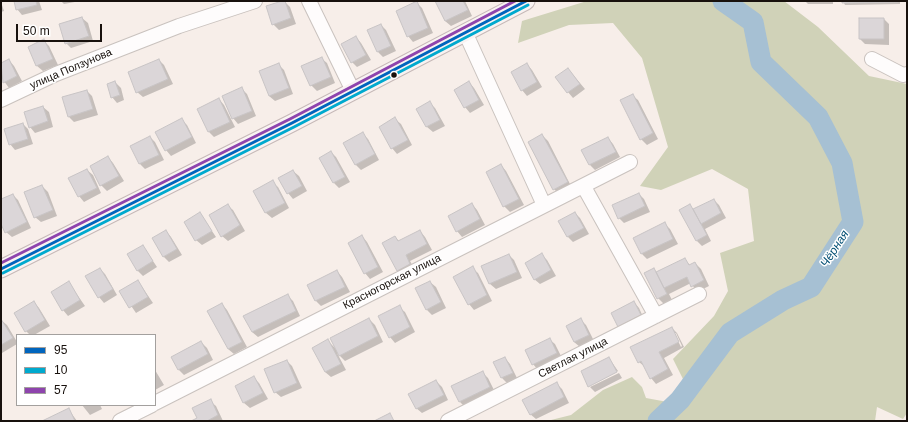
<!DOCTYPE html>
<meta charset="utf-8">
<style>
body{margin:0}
#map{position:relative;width:908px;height:422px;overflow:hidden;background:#f7eee9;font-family:Helvetica,sans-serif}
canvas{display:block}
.frame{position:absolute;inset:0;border:2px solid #18110d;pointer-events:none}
.legend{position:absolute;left:16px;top:334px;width:140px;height:72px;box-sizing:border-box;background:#fff;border:1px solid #a3a09e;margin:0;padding:5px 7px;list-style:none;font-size:12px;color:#18110d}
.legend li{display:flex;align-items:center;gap:8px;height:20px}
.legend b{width:20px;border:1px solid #a3a09e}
.scale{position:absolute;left:16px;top:24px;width:86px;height:18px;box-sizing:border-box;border:2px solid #18110d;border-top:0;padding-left:5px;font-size:12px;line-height:14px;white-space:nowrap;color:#18110d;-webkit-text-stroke:3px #fff;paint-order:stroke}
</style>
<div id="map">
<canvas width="908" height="422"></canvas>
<div class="frame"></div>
<ul class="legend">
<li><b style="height:5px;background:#0065bd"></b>95</li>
<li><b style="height:5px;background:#00a9ce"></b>10</li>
<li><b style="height:5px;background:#8e44ad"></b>57</li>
</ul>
<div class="scale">50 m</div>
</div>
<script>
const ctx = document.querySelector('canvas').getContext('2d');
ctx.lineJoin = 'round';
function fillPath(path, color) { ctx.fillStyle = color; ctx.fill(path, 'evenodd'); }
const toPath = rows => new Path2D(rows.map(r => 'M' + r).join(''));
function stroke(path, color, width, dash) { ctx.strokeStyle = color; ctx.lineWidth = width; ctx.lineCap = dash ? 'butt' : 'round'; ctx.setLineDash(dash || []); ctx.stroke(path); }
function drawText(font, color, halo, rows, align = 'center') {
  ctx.font = font + ' Helvetica,sans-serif'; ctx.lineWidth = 3; ctx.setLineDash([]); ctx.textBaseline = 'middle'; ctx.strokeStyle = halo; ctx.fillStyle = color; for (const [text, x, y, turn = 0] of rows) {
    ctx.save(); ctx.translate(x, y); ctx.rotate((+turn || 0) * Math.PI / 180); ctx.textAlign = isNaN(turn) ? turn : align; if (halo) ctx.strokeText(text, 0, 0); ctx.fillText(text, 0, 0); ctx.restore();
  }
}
const forest = toPath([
 [587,1,784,1,818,27,869,76,907,84,907,413,903,419,877,407,875,421,547,421,571,415,603,390,632,377,642,387,646,398,673,403,683,379,673,359,714,316,728,291,720,253,754,241,748,189,712,169,661,190,640,186,668,147,642,58,613,23,569,25,518,43,522,21]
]);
const shadow = toPath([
 [15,1,39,1,42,10,22,15,17,9],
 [61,1,80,1,64,4],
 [284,1,290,7,296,24,279,30,273,24],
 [436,1,465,1,472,16,451,26,445,21],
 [805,1,833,1,833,4,808,4],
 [843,1,900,1,900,4,845,5],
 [1,2,4,11,1,12],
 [417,3,422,8,433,33,413,42,408,36],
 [82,18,88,23,93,41,71,48,66,43],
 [884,19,889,24,889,45,865,44,860,39],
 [381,25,386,30,396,51,383,57,378,52,368,31],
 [356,37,361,43,371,60,357,67,352,62],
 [44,41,49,46,58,65,43,71,37,66,29,47],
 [321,58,327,63,335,83,317,91,311,85],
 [9,60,14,66,22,81,9,88,1,77,1,64],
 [159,60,164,65,173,84,143,97,137,92],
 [527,64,532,70,542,87,527,96,522,90],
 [279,65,284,70,293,94,275,101,269,96],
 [568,69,585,89,573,98,556,78],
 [115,82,121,88,124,100,117,103,112,97],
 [469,82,474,88,484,105,470,113,465,107],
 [241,88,247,94,256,116,238,124,233,118],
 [87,91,92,96,98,115,74,122,69,117],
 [632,95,638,100,658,139,647,145,641,139],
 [219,99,224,105,235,127,214,137,209,132,198,109],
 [430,103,435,108,445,126,433,132,427,127,418,109],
 [43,107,49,112,53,127,35,133,30,127],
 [395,119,401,124,412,145,397,154,392,148],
 [182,120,187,125,196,143,171,156,166,150],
 [23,124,28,129,33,144,15,150,10,144],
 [363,134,368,139,379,160,361,170,355,164],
 [542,135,548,141,572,188,559,194,554,189],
 [150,137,155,142,164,160,145,169,140,164,131,146],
 [608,138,613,144,620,157,595,170,590,165,583,151],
 [331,152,336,157,350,182,339,188,334,183],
 [108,157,113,163,124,181,107,191,101,185],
 [501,165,506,171,524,205,510,212,504,206],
 [87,170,93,175,101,193,84,202,79,196],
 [293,171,299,176,307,191,293,199,288,193],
 [272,182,278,187,289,208,272,218,266,213,255,191],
 [42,186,48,192,57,216,41,222,35,217],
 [639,194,644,199,650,212,624,223,619,218],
 [13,195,18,200,31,228,12,237,6,232,1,221,1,200],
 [714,200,719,205,726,218,705,229,711,241,702,246,696,240,690,206,694,210],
 [472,204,477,210,485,225,462,237,457,231],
 [227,205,233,210,245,231,228,241,222,236],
 [200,213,216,237,202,245,196,240],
 [575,213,580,218,589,234,573,242,568,237,560,221],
 [665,224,670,229,678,244,647,259,642,254,634,238],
 [166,231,171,237,182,255,169,262,163,256],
 [420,231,425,237,432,250,410,261,415,270,403,276,397,270,395,237,400,242],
 [362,236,367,242,383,272,370,279,365,273],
 [143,246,157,267,143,276,137,270],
 [509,255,514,260,522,278,496,289,490,284,483,266],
 [542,255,547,260,556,276,540,284,534,279],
 [685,260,691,266,695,263,701,269,709,286,697,292,691,283,669,294,672,300,664,304,658,298,654,269,657,273],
 [472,268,478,273,492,301,474,310,469,304],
 [100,269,105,274,117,295,104,303,99,297],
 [337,271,342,277,350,292,321,306,316,301,308,286],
 [138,281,153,303,136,313,121,291],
 [430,282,436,287,446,308,432,315,427,310],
 [69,283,85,306,68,316,63,310],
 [287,295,293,301,300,316,258,337,252,332],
 [34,302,39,308,50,326,34,335,30,335,26,331],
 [634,302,639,308,645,321,624,332,618,326],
 [222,304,227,310,247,347,234,354,228,349],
 [399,307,405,312,415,332,395,343,390,337],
 [369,319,375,325,383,342,345,361,337,353,346,370,331,377,325,372,313,348,328,341,336,349],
 [1,320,7,325,17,342,17,344,2,353],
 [581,320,586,325,594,341,580,347,574,342,567,327],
 [672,328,677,333,684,347,664,358,673,375,656,384,651,378,645,367,639,362],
 [674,333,676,333,682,346,681,347],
 [549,339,555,344,562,358,538,370,533,364],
 [201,342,207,348,213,360,184,375,178,369],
 [505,358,510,364,517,378,507,383,502,378,495,363],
 [609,358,618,371,590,385,590,387,582,372],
 [287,361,292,366,302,388,281,397,275,392],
 [155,370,164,385,155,390],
 [482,372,488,378,495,392,465,407,460,402],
 [619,373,622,378,595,392,590,387],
 [254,378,259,383,268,399,250,408,244,403,236,387],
 [436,381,442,387,448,400,422,413,416,408],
 [557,384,562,389,569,403,536,419,530,414],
 [210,401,216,406,223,421,194,421,198,419],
 [82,405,100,405,102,409,90,415],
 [69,410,77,421,44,421]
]);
const river = toPath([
 [658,421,680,400,730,333,783,300,811,287,853,222,842,163,818,117,761,62,753,22,723,1]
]);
const building = toPath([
 [14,1,36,1,37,5,16,10,14,1],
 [282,1,285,1,291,18,272,25,266,6,282,1],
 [417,1,428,28,407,37,396,11,417,1],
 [435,1,463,1,468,10,445,21,435,1],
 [842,1,898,1,898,2,842,3,842,1],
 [82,17,89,36,65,44,59,24,82,17],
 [859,18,884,18,884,39,859,39,859,18],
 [381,24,391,46,377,52,367,30,381,24],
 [356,36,366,55,351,63,341,44,356,36],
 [44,39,53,59,36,66,28,47,44,39],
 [322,57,331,77,310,86,301,66,322,57],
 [9,59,17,76,3,83,1,63,9,59],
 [159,59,168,79,136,93,128,72,159,59],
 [279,63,289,88,269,96,259,71,279,63],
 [527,63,537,82,521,91,511,72,527,63],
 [568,68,580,84,567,93,555,77,568,68],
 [115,81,120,95,111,98,107,84,115,81],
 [469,81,479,100,464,108,454,90,469,81],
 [242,87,252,111,232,119,222,96,242,87],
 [87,90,93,109,68,117,62,97,87,90],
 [633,94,653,133,640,140,620,100,633,94],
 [219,98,230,122,208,132,197,109,219,98],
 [430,101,440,120,426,127,416,109,430,101],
 [43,106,48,121,29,128,24,112,43,106],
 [395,117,408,140,391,149,379,127,395,117],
 [182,118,192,137,165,151,155,132,182,118],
 [23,123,28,139,9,145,4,129,23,123],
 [363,132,375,154,355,165,343,143,363,132],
 [542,134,568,182,553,190,528,142,542,134],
 [150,136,159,155,139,164,130,146,150,136],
 [608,137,616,152,589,165,581,150,608,137],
 [331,151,345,177,333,183,319,158,331,151],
 [108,156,119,176,100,186,90,166,108,156],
 [501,164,519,199,503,207,486,172,501,164],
 [87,169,97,188,78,197,68,178,87,169],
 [293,170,302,186,287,194,278,178,293,170],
 [273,180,285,203,265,213,253,191,273,180],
 [42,185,53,210,34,218,24,192,42,185],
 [639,193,645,206,618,219,612,205,639,193],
 [13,194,27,222,5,233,1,224,1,199,13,194],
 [714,199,721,213,701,224,693,209,714,199],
 [472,203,480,219,456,232,448,216,472,203],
 [228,204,240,225,221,237,209,215,228,204],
 [690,204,707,235,696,241,679,210,690,204],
 [200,212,212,231,195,241,184,222,200,212],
 [575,212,584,228,567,237,558,221,575,212],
 [665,222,673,239,641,254,633,238,665,222],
 [166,230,177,249,163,257,152,238,166,230],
 [420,230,427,244,406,255,410,264,397,271,382,243,395,236,398,241,420,230],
 [362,235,378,267,364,274,348,243,362,235],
 [143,245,153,261,137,271,127,254,143,245],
 [542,253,551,270,534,280,525,263,542,253],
 [509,254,517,272,489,284,481,266,509,254],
 [685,258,689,265,695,262,704,280,691,287,687,277,664,288,656,272,685,258],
 [473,266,487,295,468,305,453,277,473,266],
 [100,268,113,289,98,298,85,276,100,268],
 [654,268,667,294,657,299,644,273,654,268],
 [337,270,345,287,315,301,307,285,337,270],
 [138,280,148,297,129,308,119,291,138,280],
 [69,281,80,300,62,311,51,292,69,281],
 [430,281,441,302,426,310,415,288,430,281],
 [288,294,296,311,252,332,243,316,288,294],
 [34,301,45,320,25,332,14,313,34,301],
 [634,301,641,315,618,327,611,313,634,301],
 [222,303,242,342,228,349,207,311,222,303],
 [400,305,410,327,389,338,378,316,400,305],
 [369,318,378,336,339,356,330,338,369,318],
 [581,318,589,335,574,342,566,326,581,318],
 [1,319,13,338,1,345,1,319],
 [672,327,679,342,659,352,668,369,650,379,641,361,638,363,630,347,672,327],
 [550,338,557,353,532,365,525,350,550,338],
 [328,339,341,364,325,372,312,348,328,339],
 [201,341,208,354,178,370,171,357,201,341],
 [505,357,513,373,501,378,493,362,505,357],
 [609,357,617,372,588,387,581,371,609,357],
 [287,360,297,383,274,393,264,369,287,360],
 [483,371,490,387,459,402,451,386,483,371],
 [254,376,263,393,243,403,235,386,254,376],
 [436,380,444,395,416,409,408,394,436,380],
 [557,382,564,397,530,415,522,400,557,382],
 [211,399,218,415,207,421,191,421,197,418,192,408,211,399],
 [69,408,75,421,42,421,69,408],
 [390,413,394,421,374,421,390,413]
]);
const minor = toPath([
 [309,1,353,91],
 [465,32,544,205],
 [872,59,903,75,907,74],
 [1,100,56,74,179,26,255,1],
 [584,187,656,316],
 [155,403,630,162],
 [120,421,152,405],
 [448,421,699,294]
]);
const major = toPath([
 [1,269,292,123,526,1]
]);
const bus1 = toPath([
 [1,269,292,123,526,1]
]);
const bus2 = toPath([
 [3,273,294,127,528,5]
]);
const bus3 = toPath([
 [1,263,290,119,515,1]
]);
const markers = [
 [394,75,3.5,"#18110d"]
];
const streetNames = [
 ["улица Ползунова",71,69,-23],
 ["Красногорская улица",392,282,-27],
 ["Светлая улица",573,358,-27]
];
const waterNames = [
 ["Чёрная",835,249,-57]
];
fillPath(forest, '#d0d2b8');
fillPath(shadow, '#0003');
stroke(river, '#a6c0d3', 21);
fillPath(building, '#dbd6d8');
stroke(building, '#c8c4c5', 1);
stroke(minor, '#c9c2be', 16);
stroke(major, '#c6b9b8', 19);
stroke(minor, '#fefcfc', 14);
stroke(major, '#f9f3f2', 17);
stroke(bus1, '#0065bd', 3);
stroke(bus2, '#00a9ce', 3);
stroke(bus3, '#8e44ad', 3);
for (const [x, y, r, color] of markers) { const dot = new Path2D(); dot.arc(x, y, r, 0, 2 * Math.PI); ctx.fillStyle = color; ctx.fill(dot); stroke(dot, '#fff', 1.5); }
drawText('11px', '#18110d', '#fff', streetNames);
drawText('italic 12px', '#034f74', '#fff', waterNames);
</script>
